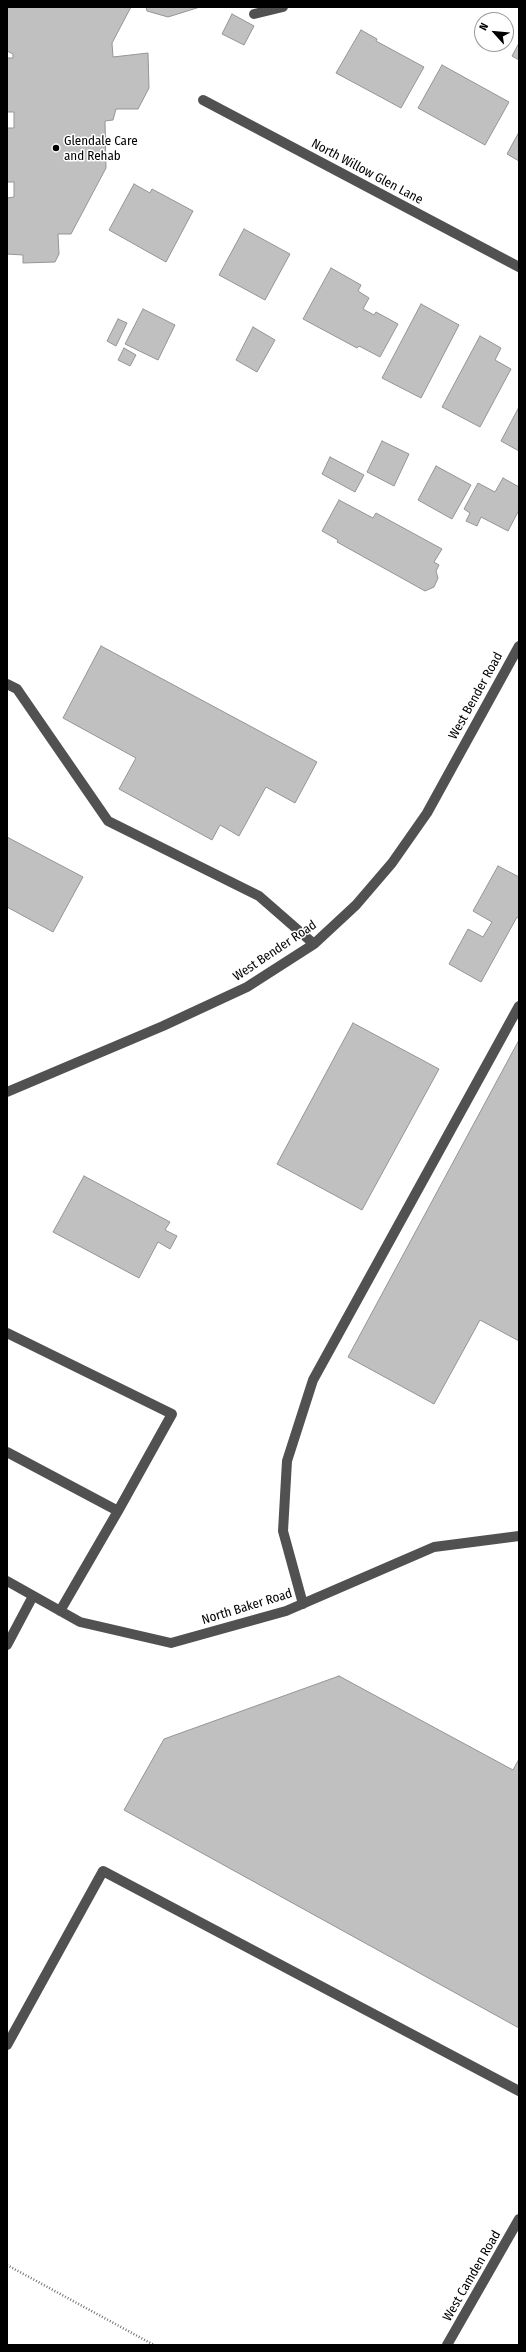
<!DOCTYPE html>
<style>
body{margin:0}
#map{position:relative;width:526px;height:2352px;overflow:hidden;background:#fff;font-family:"Fira Sans Condensed",sans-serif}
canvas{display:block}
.frame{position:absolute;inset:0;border:8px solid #000;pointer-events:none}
.north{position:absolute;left:474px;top:12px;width:40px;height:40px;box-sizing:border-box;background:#fff;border:1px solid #999;border-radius:50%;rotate:297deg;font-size:11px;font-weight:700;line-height:16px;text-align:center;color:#000}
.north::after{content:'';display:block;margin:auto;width:14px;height:18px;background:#000;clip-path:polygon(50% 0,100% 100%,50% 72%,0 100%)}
</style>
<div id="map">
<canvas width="526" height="2352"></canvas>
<div class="frame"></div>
<div class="north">N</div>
</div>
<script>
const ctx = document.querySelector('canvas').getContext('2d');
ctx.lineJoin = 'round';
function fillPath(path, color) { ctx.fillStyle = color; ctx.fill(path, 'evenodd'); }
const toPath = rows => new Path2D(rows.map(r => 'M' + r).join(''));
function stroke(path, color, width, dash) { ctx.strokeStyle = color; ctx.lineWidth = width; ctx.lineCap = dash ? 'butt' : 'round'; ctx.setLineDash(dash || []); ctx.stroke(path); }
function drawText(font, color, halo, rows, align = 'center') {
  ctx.font = font + ' "Fira Sans Condensed",sans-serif'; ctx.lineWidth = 3; ctx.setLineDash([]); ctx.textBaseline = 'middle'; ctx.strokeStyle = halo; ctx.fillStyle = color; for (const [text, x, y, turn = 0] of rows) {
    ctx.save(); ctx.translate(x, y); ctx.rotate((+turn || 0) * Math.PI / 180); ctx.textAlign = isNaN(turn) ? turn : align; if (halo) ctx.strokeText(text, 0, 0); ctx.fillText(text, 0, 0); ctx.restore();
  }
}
const building = toPath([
 [7,7,131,7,112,43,113,57,148,53,149,88,138,109,116,109,113,120,105,121,106,168,71,234,58,234,59,254,55,262,23,263,23,255,7,254,7,198,14,197,14,182,7,182,7,128,14,128,14,112,7,112,7,58,13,58,13,54,7,51,7,7],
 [146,7,200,7,168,17,147,11,146,7],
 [232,14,254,26,244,45,222,34,232,14],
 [361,30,377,39,376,41,424,67,401,108,336,73,361,30],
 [519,43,519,60,512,56,519,43],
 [442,65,509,102,485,145,418,108,442,65],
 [519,132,519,161,507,154,519,132],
 [134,184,150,193,152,189,193,211,166,262,109,230,134,184],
 [244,229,290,254,265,300,219,275,244,229],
 [331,268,361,285,358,291,369,298,363,309,374,315,376,312,398,324,380,357,359,346,357,348,303,319,331,268],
 [421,304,459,325,421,398,382,378,421,304],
 [143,309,175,325,158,360,125,344,143,309],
 [118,319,127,323,116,346,107,341,118,319],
 [253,327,275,340,257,372,236,360,253,327],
 [480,336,501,348,495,360,511,369,480,427,442,407,480,336],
 [124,348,136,355,130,366,118,360,124,348],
 [519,407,519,451,501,441,519,407],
 [382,441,409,454,394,486,367,472,382,441],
 [330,457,364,475,355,492,322,474,330,457],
 [436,466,471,485,452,519,418,500,436,466],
 [503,478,519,487,519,510,508,531,481,517,477,526,466,521,470,513,464,509,478,483,495,492,503,478],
 [339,500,373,518,376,513,442,549,434,562,439,565,436,571,438,578,434,587,425,591,337,542,338,540,322,531,339,500],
 [101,646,317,762,295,803,266,787,239,836,220,825,212,840,119,789,136,758,63,718,101,646],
 [7,837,83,877,53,932,7,907,7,837],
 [498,866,519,877,519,918,517,917,481,982,449,964,468,929,483,937,492,922,473,911,498,866],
 [353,1023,439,1069,362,1210,277,1164,353,1023],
 [519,1040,519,1341,480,1320,434,1404,348,1357,519,1040],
 [84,1176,170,1222,165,1230,177,1236,170,1249,158,1242,139,1278,53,1232,84,1176],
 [339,1676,513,1770,519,1759,519,2028,124,1810,164,1739,339,1676]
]);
const path = toPath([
 [7,2265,154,2345]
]);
const minor = toPath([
 [254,14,283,7],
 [203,100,519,267],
 [7,684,17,689,108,821,259,896,314,944],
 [7,1092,163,1026,247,987,314,944,356,905,392,863,427,813,519,646],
 [7,1333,172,1414,118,1511],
 [7,1452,118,1511,60,1611],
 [7,1581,80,1622,171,1643,286,1611,434,1547,519,1536],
 [303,1604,283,1531,287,1461,313,1380,519,1006],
 [7,1645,33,1596],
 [7,2045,103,1871,519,2091],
 [447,2345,519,2219]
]);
const markers = [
 [56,148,4,"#000"]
];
const poiNames = [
 ["Glendale Care",64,141],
 ["and Rehab",64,156]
];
const streetNames = [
 ["North Willow Glen Lane",367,172,28],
 ["West Bender Road",476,696,-61],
 ["West Bender Road",275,951,-34],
 ["North Baker Road",247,1607,-17],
 ["West Camden Road",472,2276,-60]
];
fillPath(building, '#c0c0c0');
stroke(building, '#959595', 1);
stroke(path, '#737373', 2.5, [1, 2]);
stroke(minor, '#515151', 10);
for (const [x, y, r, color] of markers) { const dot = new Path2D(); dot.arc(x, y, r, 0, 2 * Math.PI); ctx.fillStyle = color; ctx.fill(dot); stroke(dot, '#fff', 1.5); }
drawText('13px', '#000', '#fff', poiNames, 'left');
drawText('13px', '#000', '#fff', streetNames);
</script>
